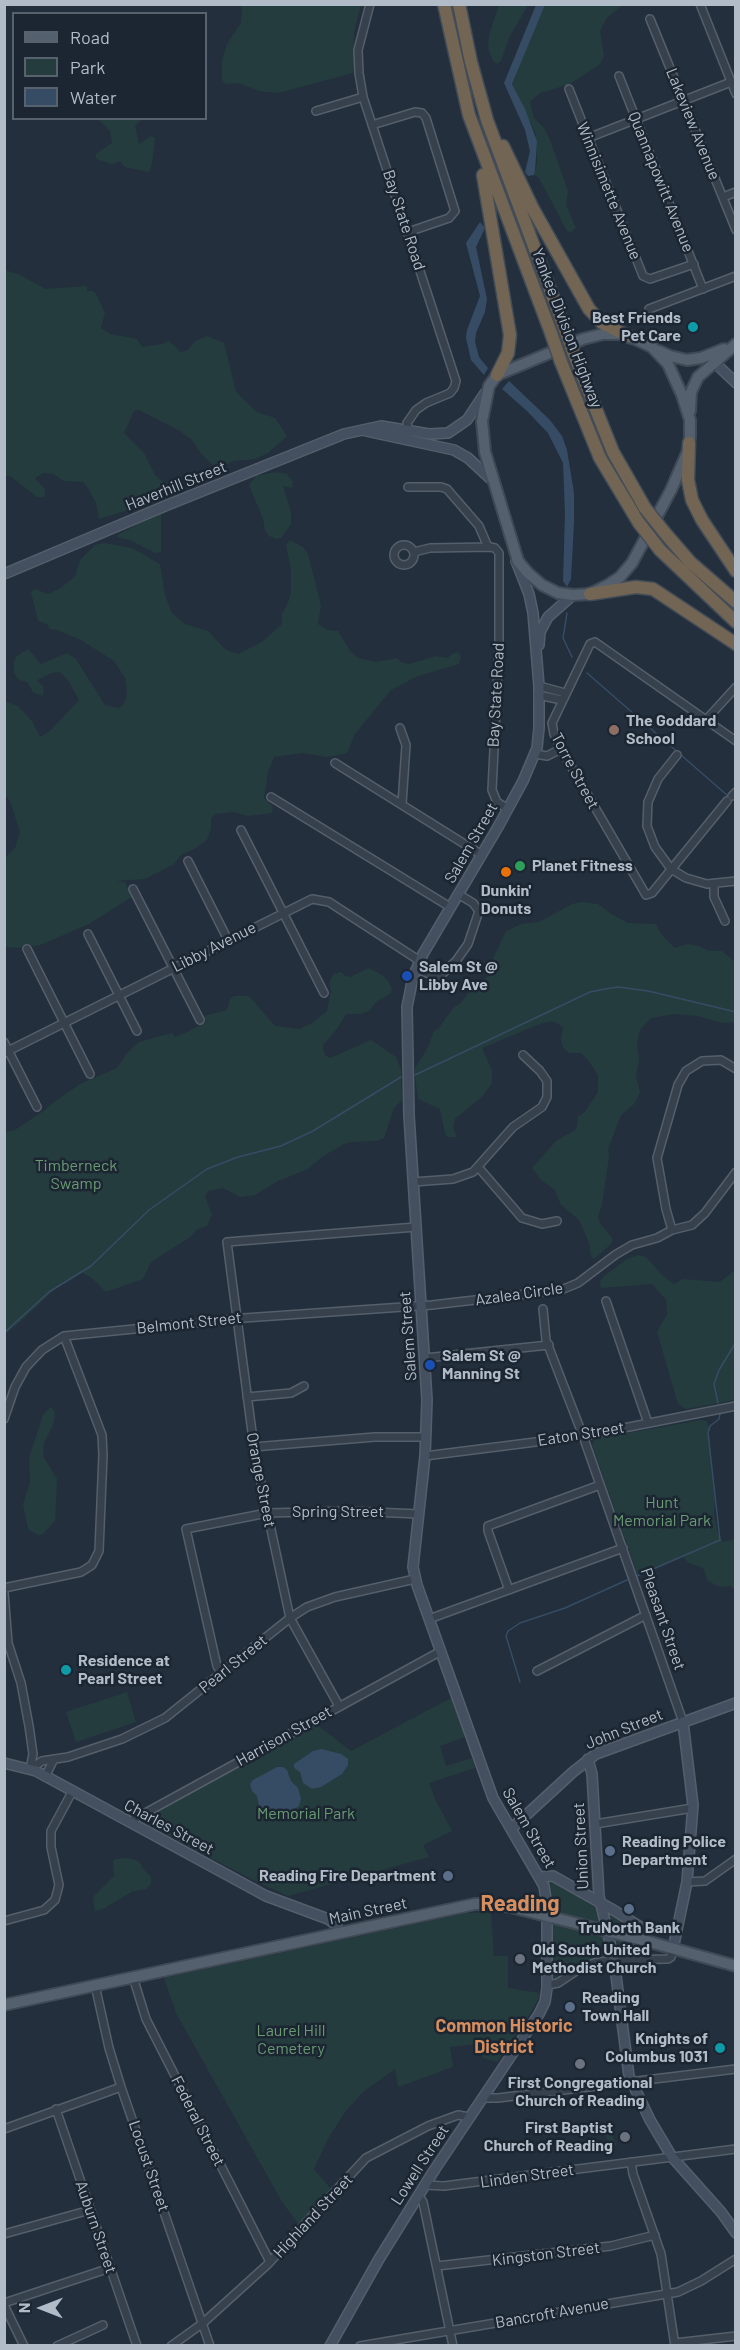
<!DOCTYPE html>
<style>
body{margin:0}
#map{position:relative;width:740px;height:2350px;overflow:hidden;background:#232f3d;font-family:Barlow,sans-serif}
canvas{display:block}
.frame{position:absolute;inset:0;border:6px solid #b2bcc9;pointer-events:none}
.legend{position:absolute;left:12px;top:12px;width:195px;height:108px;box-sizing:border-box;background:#1c2632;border:2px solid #58626e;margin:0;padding:8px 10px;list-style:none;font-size:18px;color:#b2bcc9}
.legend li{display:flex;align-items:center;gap:12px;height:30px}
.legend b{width:30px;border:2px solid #58626e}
.north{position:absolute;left:12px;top:2278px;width:60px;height:60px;-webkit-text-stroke:4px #1c2632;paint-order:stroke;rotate:270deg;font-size:16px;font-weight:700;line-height:24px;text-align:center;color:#b2bcc9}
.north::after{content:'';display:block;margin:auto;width:21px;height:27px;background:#b2bcc9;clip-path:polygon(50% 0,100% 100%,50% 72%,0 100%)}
</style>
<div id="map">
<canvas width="740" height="2350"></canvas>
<div class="frame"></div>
<ul class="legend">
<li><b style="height:8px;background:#54606d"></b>Road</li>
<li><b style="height:16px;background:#253c3e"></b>Park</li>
<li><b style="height:16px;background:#364c65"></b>Water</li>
</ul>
<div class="north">N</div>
</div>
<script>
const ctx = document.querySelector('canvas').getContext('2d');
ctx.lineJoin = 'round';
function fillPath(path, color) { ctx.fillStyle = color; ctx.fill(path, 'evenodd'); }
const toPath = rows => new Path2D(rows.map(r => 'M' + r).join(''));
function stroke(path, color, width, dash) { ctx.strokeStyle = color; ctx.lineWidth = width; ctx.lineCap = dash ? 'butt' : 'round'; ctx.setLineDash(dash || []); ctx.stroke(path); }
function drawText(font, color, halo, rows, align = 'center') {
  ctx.font = font + ' Barlow,sans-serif'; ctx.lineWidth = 5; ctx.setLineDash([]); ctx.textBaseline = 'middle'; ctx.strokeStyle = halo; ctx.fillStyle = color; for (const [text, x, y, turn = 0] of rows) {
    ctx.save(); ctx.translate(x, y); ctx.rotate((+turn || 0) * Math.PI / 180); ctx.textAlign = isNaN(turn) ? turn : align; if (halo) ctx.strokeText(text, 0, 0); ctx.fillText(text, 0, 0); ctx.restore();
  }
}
const green = toPath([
 [240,5,361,5,354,32,353,73,278,93,259,91,239,83,226,84,222,80,222,60,227,44,241,23,242,9],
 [499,5,528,5,509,38,501,61,497,64,493,61,488,48,489,35],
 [545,5,622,5,606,19,600,31,604,56,600,64,570,84,540,93,530,102,534,118,544,128,550,140,568,191,566,205,576,228,571,232,567,231,539,178,534,175,537,164,536,134,512,84],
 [98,119,142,119,135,126,139,144,151,136,155,138,152,164,149,172,125,167,120,161,112,164,97,159,95,156,97,153,112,143,110,131],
 [5,270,20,275,46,289,87,286,87,291,93,291,96,294,105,313,101,328,110,334,137,339,142,347,162,344,169,341,181,352,188,350,195,341,207,336,224,343,236,392,257,412,275,418,287,436,268,453,255,459,233,461,218,470,202,455,192,440,180,431,139,410,134,411,124,433,144,453,155,475,165,483,175,488,176,495,99,519,96,503,88,488,83,482,64,481,53,474,43,473,35,478,45,489,45,497,37,497,10,476,5,476],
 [275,472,287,474,293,482,292,488,283,486,291,512,291,524,281,538,276,539,269,536,265,530,263,519,249,485,256,476],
 [161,512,161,552,155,553,130,540,117,537,117,535],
 [290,540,303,547,308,554,321,605,318,624,327,630,338,631,350,651,358,658,376,662,397,658,401,662,409,664,436,656,448,658,452,654,458,652,461,656,459,664,418,676,391,690,355,734,347,753,327,757,303,753,274,757,268,772,264,798,273,807,272,813,248,816,234,812,216,814,211,818,211,829,207,840,194,849,181,855,174,864,145,879,116,881,125,882,132,897,89,924,40,945,21,948,5,947,5,858,15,848,20,832,10,801,5,795,4,704,6,702,18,706,32,721,40,737,50,731,79,700,68,680,60,672,52,673,37,680,44,687,43,696,33,692,27,682,19,680,14,673,14,661,17,656,28,649,41,664,67,653,76,659,105,705,119,708,124,703,127,694,125,678,114,661,81,640,57,630,50,629,47,624,38,621,31,592,35,589,48,594,61,588,75,576,80,560,95,545,104,543,132,548,160,564,165,595,172,613,185,624,208,631,226,650,238,654,262,642,282,624,282,614,288,603,291,592,291,569,286,545],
 [581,902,598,904,610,913,628,923,656,924,662,935,675,948,688,944,699,946,709,951,722,951,736,963,735,1022,722,1023,698,1016,674,1014,651,1018,640,1030,637,1042,639,1060,636,1076,640,1092,634,1104,621,1115,608,1149,609,1157,602,1204,598,1217,600,1223,612,1238,612,1243,594,1259,591,1257,589,1243,579,1220,561,1205,555,1190,541,1180,532,1168,556,1141,575,1130,577,1127,578,1116,584,1113,598,1092,598,1075,588,1060,581,1053,569,1053,563,1048,561,1040,563,1028,560,1025,552,1021,542,1023,482,1048,492,1070,492,1083,483,1096,455,1119,453,1128,457,1136,455,1137,448,1137,445,1134,440,1109,418,1099,415,1075,415,1068,427,1049,434,1031,438,1029,454,1007,461,1003,471,989,490,975,490,965,506,931,521,924,539,922,572,904],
 [369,968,382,975,388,981,392,989,390,994,377,1001,369,1011,360,1014,346,1014,339,1026,324,1044,323,1048,325,1055,330,1058,371,1040,396,1057,401,1070,402,1100,394,1108,384,1138,377,1141,351,1142,344,1144,322,1157,308,1169,278,1181,255,1195,240,1197,223,1188,208,1191,205,1196,212,1215,207,1226,196,1230,192,1236,151,1262,143,1279,106,1292,92,1278,82,1273,55,1289,20,1322,5,1334,5,1132,15,1130,45,1110,50,1105,80,1084,117,1068,127,1053,139,1042,172,1033,175,1037,185,1033,206,1022,204,1016,227,1010,230,999,234,996,249,996,275,1026,299,1029,312,1023,327,1011,331,991,329,983,334,974,341,972,345,976,350,977],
 [638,1255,646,1257,662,1275,674,1284,683,1279,720,1282,735,1270,735,1400,686,1409,678,1404,657,1332,667,1314,666,1300,652,1284,601,1288,600,1281,603,1277,627,1259],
 [51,1407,55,1412,53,1426,44,1442,43,1456,57,1479,55,1521,43,1534,38,1535,28,1529,23,1504,30,1483,29,1458,43,1415],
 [701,1420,707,1421,709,1429,715,1500,714,1514,718,1534,723,1542,735,1539,735,1590,730,1586,720,1587,708,1581,703,1568,689,1563,683,1557,638,1576,592,1445,595,1439],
 [127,1692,136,1722,76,1742,66,1712],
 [451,1698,465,1737,440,1746,446,1766,472,1758,475,1768,429,1783,435,1799,452,1831,423,1845,429,1857,288,1896,253,1880,139,1820,316,1724,351,1751],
 [128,1858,139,1861,144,1870,151,1877,151,1884,146,1889,133,1891,103,1909,95,1911,93,1899,95,1895,114,1876,113,1861,116,1859],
 [550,1882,552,1882,633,1929,652,1951,629,1951,623,1956,590,1960,574,1967,556,1980,553,1979,553,1905],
 [491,1912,494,1956,508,1956,508,1988,539,1993,538,2000,531,2012,497,2062,483,2058,477,2044,450,2047,453,2067,398,2087,395,2069,364,2091,345,2112,328,2139,314,2169,331,2189,299,2225,282,2202,176,2013,164,1978,467,1913],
 [607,2125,617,2145,611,2148,603,2130]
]);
const water = toPath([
 [536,5,545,5,512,84,525,109,537,141,535,171,534,175,528,176,525,172,530,151,525,130,504,83],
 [480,222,485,228,476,247,487,299,485,312,476,333,475,342,479,357,488,368,484,375,471,360,466,338,467,330,480,296,466,243],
 [509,381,550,420,562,436,567,450,574,493,574,523,571,579,567,587,563,581,565,513,563,463,548,433,527,411,502,389],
 [321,1749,341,1754,348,1759,348,1765,342,1774,321,1787,312,1789,303,1783,300,1772,294,1768,294,1764,313,1751],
 [277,1767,283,1767,287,1770,291,1781,298,1788,301,1799,299,1806,293,1810,269,1813,259,1806,257,1796,252,1791,250,1784,253,1780]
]);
const stream = toPath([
 [567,613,563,638,572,657],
 [587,673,728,796],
 [415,1075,590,992,605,989,618,987,648,991,736,1012],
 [4,1333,49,1292,91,1266,149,1210,207,1169,238,1157,281,1146,313,1131,401,1077],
 [718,1403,714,1384,719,1370,736,1342],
 [637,1576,720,1540,708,1433,710,1426,719,1419,720,1414],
 [520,1682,506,1636,508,1631,520,1623,565,1608,627,1580]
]);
const street = toPath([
 [370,4,358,50,359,73,363,97,456,381,454,388,450,393,426,403,416,410,407,423,409,432],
 [700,4,736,94],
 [650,19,736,230],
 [619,76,703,289],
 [569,89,643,276,650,279,694,264],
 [316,111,363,97],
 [372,125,415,112,422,113,426,118,455,211,449,218,408,232],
 [588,138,731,82],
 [723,197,736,192],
 [649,309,736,276],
 [408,487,441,487,447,489,479,526,488,547],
 '394 555a10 10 0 1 1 20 0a10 10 0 1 1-20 0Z',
 [414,552,430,548,490,547,495,548,499,553,499,649,492,790,497,802,508,809],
 [539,686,565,693],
 [538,695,562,700],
 [705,721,736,687],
 [400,728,406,745,402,804],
 [535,754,547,756,561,749],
 [677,755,658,779,648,802,647,826,655,847,671,869,686,878,707,884,736,881],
 [335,763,482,855],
 [732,796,736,792],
 [271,797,450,907],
 [727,801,652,893,646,895,561,749,554,734,552,723,590,644,595,642,736,741],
 [241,830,324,993],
 [188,861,228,940],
 [714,884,714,897,725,921],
 [133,889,200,1020],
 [88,934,137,1031],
 [27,949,90,1074],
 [416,969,435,976,440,976,456,961,468,944,479,911,473,903,458,894],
 [4,1042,37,1107],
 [4,1053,312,899,329,902,420,961],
 [479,1168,522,1218,542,1224,557,1221],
 [413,1182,453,1179,473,1172,513,1127,542,1107,547,1097,547,1081,540,1071,523,1055],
 [672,1230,666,1209,657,1158,678,1085,686,1071,702,1061,721,1060,736,1069],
 [606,1301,648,1423],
 [543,1309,546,1340,583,1436,683,1722],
 [425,1358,549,1345],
 [247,1397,291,1393,304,1386],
 [4,1419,15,1387,26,1367,42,1350,64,1336,244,1318,432,1305,561,1290,578,1283,615,1255,632,1245,657,1238,672,1230,692,1225,705,1213,736,1172],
 [253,1447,375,1437,426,1437],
 [425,1456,583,1436,736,1406],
 [4,1588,81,1572,92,1565,99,1551,103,1455,102,1435,64,1336],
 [509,1590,488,1531,488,1526,600,1485],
 [4,1592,8,1643,21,1683,29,1726,33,1754,30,1769],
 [429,1619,623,1548],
 [537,1671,646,1615],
 [221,1673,217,1666,186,1529,267,1513,349,1511,419,1514],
 [339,1706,290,1618,255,1455,227,1242,416,1227],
 [30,1769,42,1761,68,1757,122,1739,165,1718,290,1618,307,1607,335,1597,415,1579],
 [45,1777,54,1759],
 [129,1822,441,1651],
 [595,1824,693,1808],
 [687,1882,705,1881,736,1859],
 [4,1921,44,1910,55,1900,59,1885,51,1847,51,1831,72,1792],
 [133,1977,146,2019,270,2262],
 [95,1985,109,2048,121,2087,210,2346],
 [548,1985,558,1983,576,1971,594,1963,614,1960,668,1959,671,1957,673,1949],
 [483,2098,498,2098,736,2069],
 [56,2109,137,2346],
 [4,2129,121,2087],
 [631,2162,633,2174,661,2254,675,2346],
 [425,2185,444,2186,736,2149],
 [418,2195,423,2202,453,2346],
 [4,2234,90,2210],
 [437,2266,611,2246,655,2235],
 [4,2303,110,2268],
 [4,2305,24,2346],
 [675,2343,736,2336],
 [57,2346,103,2325],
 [171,2346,203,2323,267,2265,366,2158,428,2126,458,2115,469,2117],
 [360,2346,678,2292,701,2281,736,2259]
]);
const secondary = toPath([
 [714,362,736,383],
 [366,431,454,450,468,458,494,482],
 [4,574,165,506,344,434,381,426,429,434,448,433,467,420,485,393],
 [539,645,540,632,548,617,573,595],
 [588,1759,592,1774,599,1896,614,1960,629,2076,650,2120,672,2157,721,2212,736,2233],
 [4,1763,36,1771,266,1896,328,1919,336,1925,340,1932],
 [511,1829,573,1772,596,1754,736,1703],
 [541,1877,553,1876,615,1911,642,1928,646,1933,646,1941],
 [673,1949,687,1882,693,1805,683,1722],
 [330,2346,379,2259,435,2169,539,2014,545,2002,547,1988,547,1905,544,1886,493,1798,417,1585,413,1567,425,1456,427,1400,409,1115,407,1007,413,977,423,954,498,827,523,781,537,748,539,728,539,686,533,613,529,594,516,561]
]);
const primary = toPath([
 [603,334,619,334,635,339,652,347,668,364,682,395,690,420,690,437,688,451,671,490,632,563,620,577,608,585,590,594,573,595,558,593,542,585,528,573,518,561,485,452,482,421,489,386,497,375,583,339,603,334],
 [659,351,670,356,687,360,701,358,724,349],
 [690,411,691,392,698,377,736,344],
 [4,2005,475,1904,495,1904,515,1908,646,1941,736,1966]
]);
const highway = toPath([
 [444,4,469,115,551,333],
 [459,4,471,62,487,120,564,327],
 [503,146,533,209,589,309,602,323,628,336],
 [483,175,510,335,508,353,497,375],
 [575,357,613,452,645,508],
 [561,362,600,458,639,523],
 [689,443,688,480,692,500,702,520,736,571],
 [665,533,690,562,736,602],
 [660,550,736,622],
 [590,594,636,587,653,589,736,644]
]);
const highwayBridge = toPath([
 [564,327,575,357],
 [551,333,561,362],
 [645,508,665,533],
 [639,523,660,550]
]);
const markers = [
 [693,327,6,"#0f9aa8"],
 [614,730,6,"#8d6e63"],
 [520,866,6,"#2e9e5b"],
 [506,872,6,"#e8710a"],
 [407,976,6,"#1a4fb4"],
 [430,1365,6,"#1a4fb4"],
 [66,1670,6,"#0f9aa8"],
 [610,1851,6,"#5c6f8a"],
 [448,1876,6,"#5c6f8a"],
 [629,1909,6,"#5c6f8a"],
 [520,1959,6,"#6b7280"],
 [570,2007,6,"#5c6f8a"],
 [720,2048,6,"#0f9aa8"],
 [580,2064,6,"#6b7280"],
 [625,2137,6,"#6b7280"]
];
const streetNames = [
 ["Lakeview Avenue",693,124,68],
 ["Quannapowitt Avenue",661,182,68],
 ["Winnisimette Avenue",609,191,68],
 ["Bay State Road",404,220,72],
 ["Yankee Division Highway",567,328,69],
 ["Haverhill Street",176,486,-22],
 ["Bay State Road",496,695,-87],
 ["Torre Street",575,771,62],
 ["Salem Street",471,843,-60],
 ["Libby Avenue",214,947,-27],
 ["Azalea Circle",519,1294,-8],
 ["Belmont Street",189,1323,-6],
 ["Salem Street",408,1336,-94],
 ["Eaton Street",581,1434,-9],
 ["Orange Street",261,1480,79],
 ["Spring Street",338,1512],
 ["Pleasant Street",663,1619,71],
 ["Pearl Street",233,1664,-39],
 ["John Street",624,1729,-22],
 ["Harrison Street",284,1736,-29],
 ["Charles Street",169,1827,28],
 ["Salem Street",529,1828,60],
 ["Union Street",581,1846,-93],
 ["Main Street",368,1911,-12],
 ["Federal Street",198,2121,63],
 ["Lowell Street",420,2165,-57],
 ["Locust Street",149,2166,71],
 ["Linden Street",527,2176,-8],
 ["Highland Street",313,2216,-47],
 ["Auburn Street",96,2227,71],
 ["Kingston Street",546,2254,-7],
 ["Bancroft Avenue",552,2313,-10]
];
const poiNames = [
 ["Best Friends",681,318,"right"],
 ["Pet Care",681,336,"right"],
 ["The Goddard",626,721],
 ["School",626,739],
 ["Planet Fitness",532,866],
 ["Dunkin'",506,891,"center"],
 ["Donuts",506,909,"center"],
 ["Salem St @",419,967],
 ["Libby Ave",419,985],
 ["Salem St @",442,1356],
 ["Manning St",442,1374],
 ["Residence at",78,1661],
 ["Pearl Street",78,1679],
 ["Reading Police",622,1842],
 ["Department",622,1860],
 ["Reading Fire Department",436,1876,"right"],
 ["TruNorth Bank",629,1928,"center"],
 ["Old South United",532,1950],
 ["Methodist Church",532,1968],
 ["Reading",582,1998],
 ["Town Hall",582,2016],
 ["Knights of",708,2039,"right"],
 ["Columbus 1031",708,2057,"right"],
 ["First Congregational",580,2083,"center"],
 ["Church of Reading",580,2101,"center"],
 ["First Baptist",613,2128,"right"],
 ["Church of Reading",613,2146,"right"]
];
const parkNames = [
 ["Timberneck",76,1166],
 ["Swamp",76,1184],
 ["Hunt",662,1503],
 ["Memorial Park",662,1521],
 ["Memorial Park",306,1814],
 ["Laurel Hill",291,2031],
 ["Cemetery",291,2049]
];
const neighbourhoodNames = [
 ["Common Historic",504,2026],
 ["District",504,2047]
];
const districtNames = [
 ["Reading",520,1904]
];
fillPath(green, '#253c3e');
fillPath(water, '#364c65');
stroke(stream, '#364c65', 1.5);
stroke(street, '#555f6b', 10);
stroke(secondary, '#555f6b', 12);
stroke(primary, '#404a56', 14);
stroke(highway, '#424c58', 15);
stroke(street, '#37414d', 7);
stroke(secondary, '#445060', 9);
stroke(primary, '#54606d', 10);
stroke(highway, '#736553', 12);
stroke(highwayBridge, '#424c58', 15, []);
stroke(highwayBridge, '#736553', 12);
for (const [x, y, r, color] of markers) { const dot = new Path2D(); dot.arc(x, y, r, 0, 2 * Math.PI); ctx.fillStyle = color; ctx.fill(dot); stroke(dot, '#1c2632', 2); }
drawText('16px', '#b2bcc9', '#1c2632', streetNames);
drawText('bold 16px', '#b2bcc9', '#1c2632', poiNames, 'left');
drawText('16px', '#699a72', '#1c2632', parkNames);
drawText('bold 18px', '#d78e5f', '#1c2632', neighbourhoodNames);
drawText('bold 22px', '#d78e5f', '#1c2632', districtNames);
</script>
